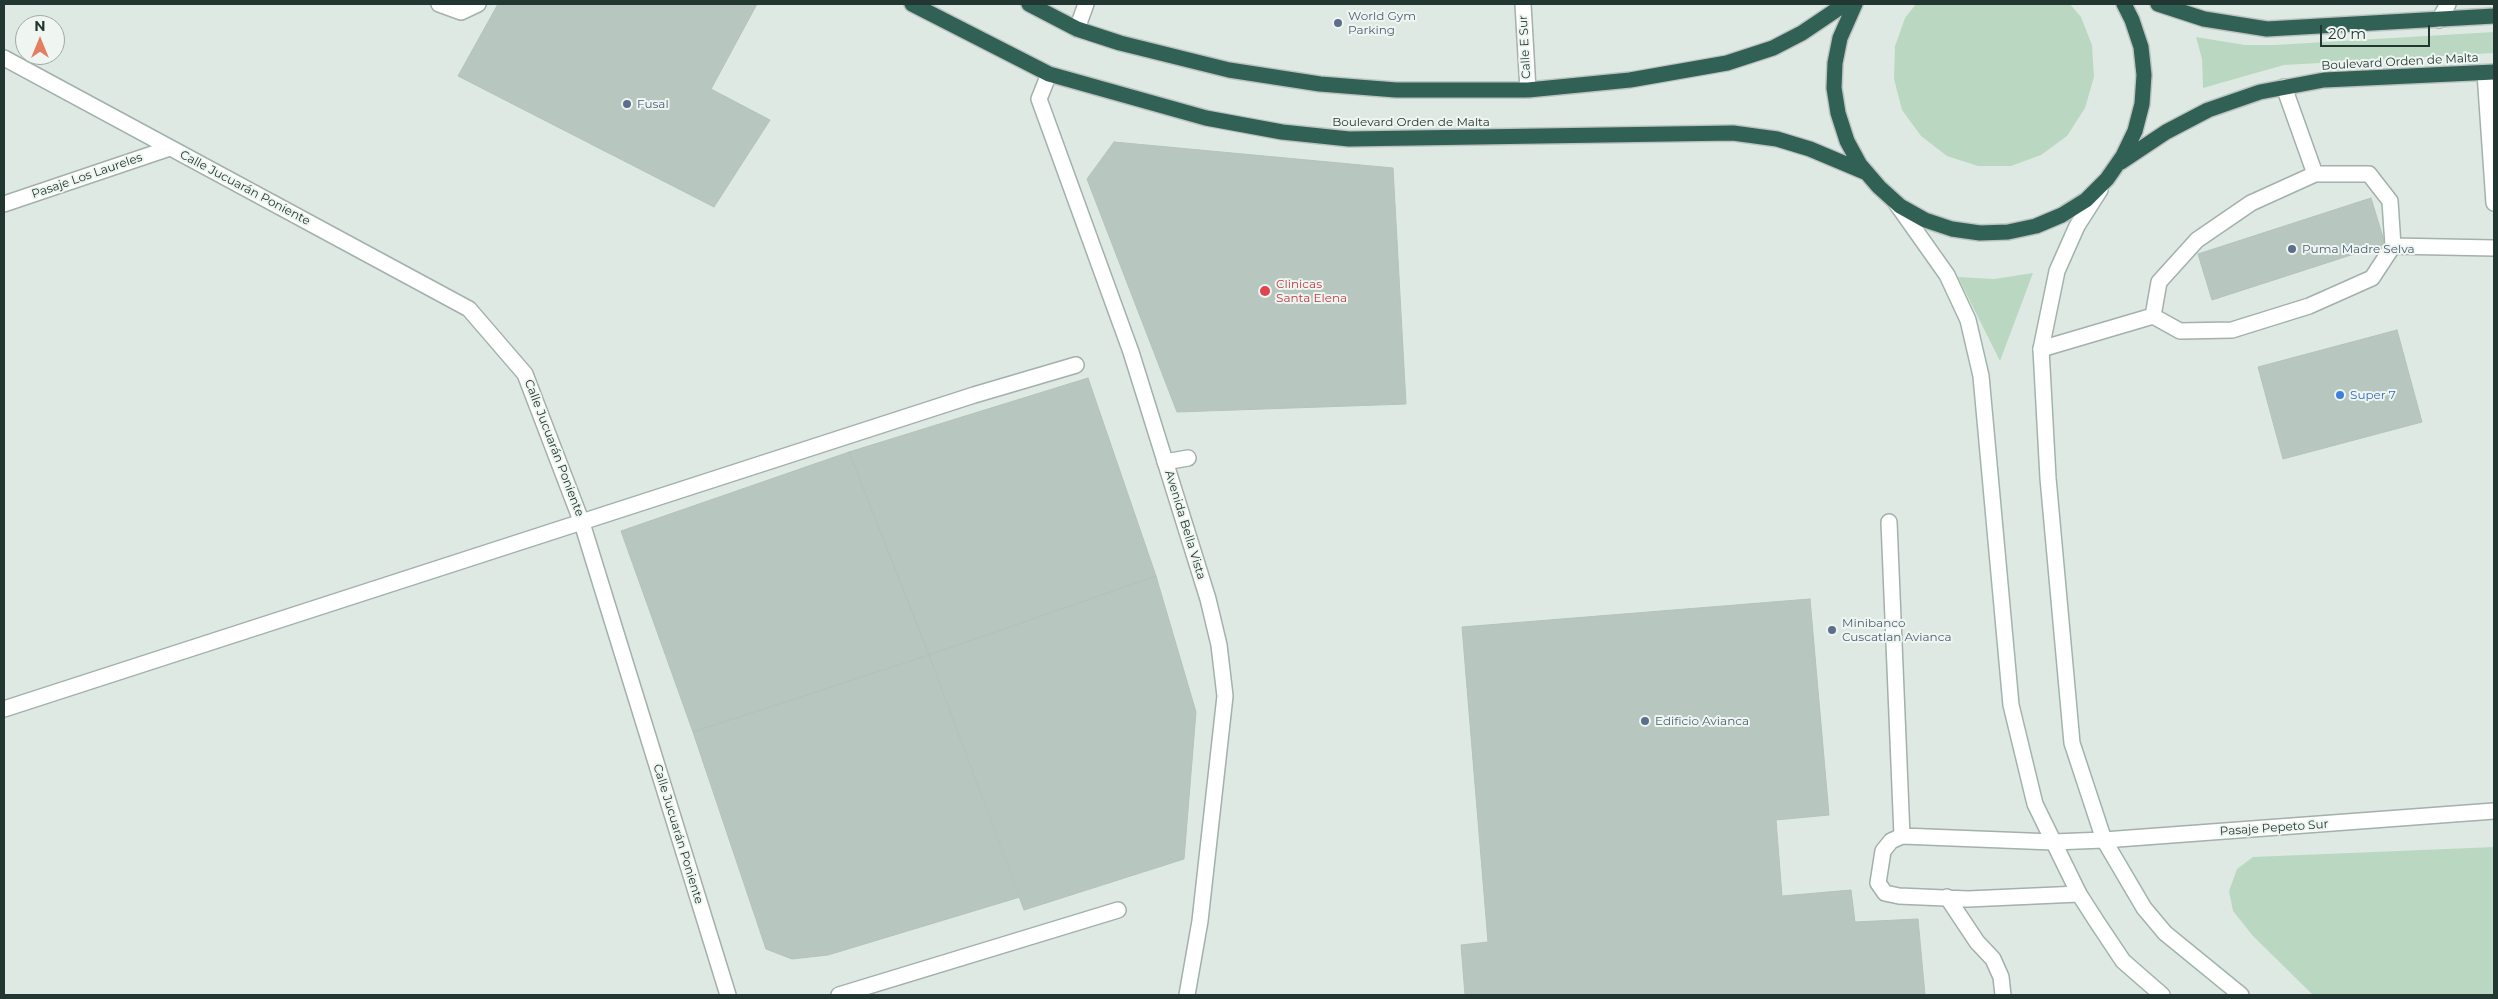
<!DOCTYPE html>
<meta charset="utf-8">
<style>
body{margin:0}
#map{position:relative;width:2498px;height:999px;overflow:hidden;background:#dfe9e4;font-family:Montserrat,sans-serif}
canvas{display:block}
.frame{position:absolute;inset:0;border:5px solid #223731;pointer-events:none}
.north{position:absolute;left:15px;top:15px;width:50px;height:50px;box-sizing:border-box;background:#eff6f2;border:1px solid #9daaa5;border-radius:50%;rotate:0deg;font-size:14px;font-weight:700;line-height:20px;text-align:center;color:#223731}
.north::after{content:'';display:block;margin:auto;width:18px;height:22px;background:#e47e63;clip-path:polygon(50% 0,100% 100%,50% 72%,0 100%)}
.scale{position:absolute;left:2320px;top:25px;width:110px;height:22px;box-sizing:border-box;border:2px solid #223731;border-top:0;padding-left:6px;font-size:15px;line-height:18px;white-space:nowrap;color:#223731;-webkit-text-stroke:4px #eff6f2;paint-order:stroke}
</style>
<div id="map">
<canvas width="2498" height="999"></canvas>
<div class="frame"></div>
<div class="north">N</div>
<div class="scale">20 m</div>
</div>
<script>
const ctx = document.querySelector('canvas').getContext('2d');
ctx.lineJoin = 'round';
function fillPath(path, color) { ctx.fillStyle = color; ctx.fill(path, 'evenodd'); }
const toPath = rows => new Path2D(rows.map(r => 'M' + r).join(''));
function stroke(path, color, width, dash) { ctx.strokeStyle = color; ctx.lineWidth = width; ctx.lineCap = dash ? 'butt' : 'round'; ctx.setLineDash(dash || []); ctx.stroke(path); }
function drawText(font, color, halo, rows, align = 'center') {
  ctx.font = font + ' Montserrat,sans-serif'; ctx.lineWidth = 4; ctx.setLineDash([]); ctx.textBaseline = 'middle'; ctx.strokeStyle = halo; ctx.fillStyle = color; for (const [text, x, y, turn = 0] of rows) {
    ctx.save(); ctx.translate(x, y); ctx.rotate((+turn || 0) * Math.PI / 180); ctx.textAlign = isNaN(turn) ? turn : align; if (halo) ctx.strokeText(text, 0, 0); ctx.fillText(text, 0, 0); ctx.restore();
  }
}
const green = toPath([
 [1916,4,2070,4,2081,17,2092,45,2094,77,2085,108,2067,136,2041,155,2011,166,1978,166,1947,156,1921,136,1902,110,1894,79,1895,46,1905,18],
 [2494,32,2494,53,2284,65,2203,88,2202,59,2196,37,2245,45,2274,45],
 [2033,273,2000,361,1958,277,1994,279],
 [2494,847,2494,995,2313,995,2253,936,2233,911,2229,891,2237,869,2253,857]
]);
const building = toPath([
 [498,4,757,4,711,89,770,120,714,207,458,76,498,4],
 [1114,142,1393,168,1406,404,1177,412,1087,179,1114,142],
 [2371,198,2385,244,2212,300,2198,254,2371,198],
 [2397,330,2422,422,2283,459,2258,367,2397,330],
 [1088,378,1156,576,929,655,849,452,1088,378],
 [849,452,929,655,693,732,621,531,849,452],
 [1156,576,1196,712,1184,859,1024,910,929,655,1156,576],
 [1810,599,1829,815,1776,820,1782,896,1851,890,1855,922,1918,919,1925,995,1465,995,1461,945,1488,942,1462,627,1810,599],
 [929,655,1020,897,828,955,792,959,766,949,693,732,929,655]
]);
const lane = toPath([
 [439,4,461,12,478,4],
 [2284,87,2315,174],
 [2393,246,2494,248],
 [2041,349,2153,316,2180,331,2232,330,2309,306,2372,278,2393,246,2390,201,2369,174,2315,174,2251,203,2197,240,2159,282,2153,316],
 [1165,462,1188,458],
 [1889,522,1902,836],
 [2053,842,1902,836,1891,841,1883,851,1878,883,1885,893,1899,896,1968,899,2079,894],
 [1947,897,1977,942,1993,959,2001,977,2003,995]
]);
const street = toPath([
 [1523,4,1528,90],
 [2439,20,2448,4],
 [1077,29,1086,4],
 [4,58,469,309,525,374,582,523,728,995],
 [2485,73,2494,203],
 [1049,74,1039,99,1131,352,1208,599,1219,645,1225,696,1200,921,1187,995],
 [4,204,170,148],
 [4,709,974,395,1076,365],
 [2053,842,2104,840,2494,811],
 [839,995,1118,910]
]);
const secondary = toPath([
 [2100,190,2077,226,2057,271,2041,349,2048,478,2072,743,2104,840,2144,908,2165,933,2241,995],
 [1896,203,1947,275,1968,320,1981,376,2011,705,2035,804,2079,894,2097,922,2123,961,2162,995]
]);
const highway = toPath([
 [912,4,1049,74,1206,118,1282,132,1349,139,1733,133,1777,139,1810,149,1867,173],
 [1029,4,1077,29,1120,43,1229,70,1320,84,1396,90,1528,90,1630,80,1727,63,1773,48,1802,33,1845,4],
 [1855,4,1840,38,1835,63,1834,88,1838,113,1847,141,1860,165,1879,187,1900,206,1925,220,1952,229,1980,233,2008,232,2036,226,2062,215,2086,200,2107,179,2123,156,2135,131,2142,104,2144,75,2141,47,2132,20,2124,4],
 [2158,4,2204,19,2267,29,2494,16],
 [2121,162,2166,132,2208,110,2260,92,2324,80,2494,72]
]);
const markers = [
 [1338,23,5,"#5c6f8a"],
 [627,104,5,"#5c6f8a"],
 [2292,249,5,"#5c6f8a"],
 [1265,291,6,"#e0444e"],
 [2340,395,5,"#3f7fe0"],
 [1832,630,5,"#5c6f8a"],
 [1645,721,5,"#5c6f8a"]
];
const serviceNames = [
 ["World Gym",1348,16],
 ["Parking",1348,30],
 ["Fusal",637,104],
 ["Puma Madre Selva",2302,249],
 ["Minibanco",1842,623],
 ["Cuscatlan Avianca",1842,637],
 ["Edificio Avianca",1655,721]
];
const streetNames = [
 ["Calle E Sur",1525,47,-93],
 ["Boulevard Orden de Malta",2400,62,-3],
 ["Boulevard Orden de Malta",1411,122],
 ["Pasaje Los Laureles",87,176,-19],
 ["Calle Jucuarán Poniente",245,188,28],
 ["Calle Jucuarán Poniente",554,448,69],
 ["Avenida Bella Vista",1185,525,73],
 ["Pasaje Pepeto Sur",2274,828,-4],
 ["Calle Jucuarán Poniente",678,834,73]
];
const healthNames = [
 ["Clinicas",1276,284],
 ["Santa Elena",1276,298]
];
const shopNames = [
 ["Super 7",2350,395]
];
fillPath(green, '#bad8c1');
fillPath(building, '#b8c6c0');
stroke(building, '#b3c2bb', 1);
stroke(lane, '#a3b0ab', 18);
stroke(street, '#a3b0ab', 18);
stroke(secondary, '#a0b4ac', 18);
stroke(highway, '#bdc3c1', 18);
stroke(lane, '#fff', 15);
stroke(street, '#fff', 15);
stroke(secondary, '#fff', 15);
stroke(highway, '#316155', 15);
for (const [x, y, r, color] of markers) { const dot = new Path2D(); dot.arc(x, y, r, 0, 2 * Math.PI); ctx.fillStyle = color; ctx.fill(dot); stroke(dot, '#eff6f2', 2); }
drawText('12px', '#4e5e75', '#eff6f2', serviceNames, 'left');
drawText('12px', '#223731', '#eff6f2', streetNames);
drawText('12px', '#be3a42', '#eff6f2', healthNames, 'left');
drawText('12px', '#366cbe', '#eff6f2', shopNames, 'left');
</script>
